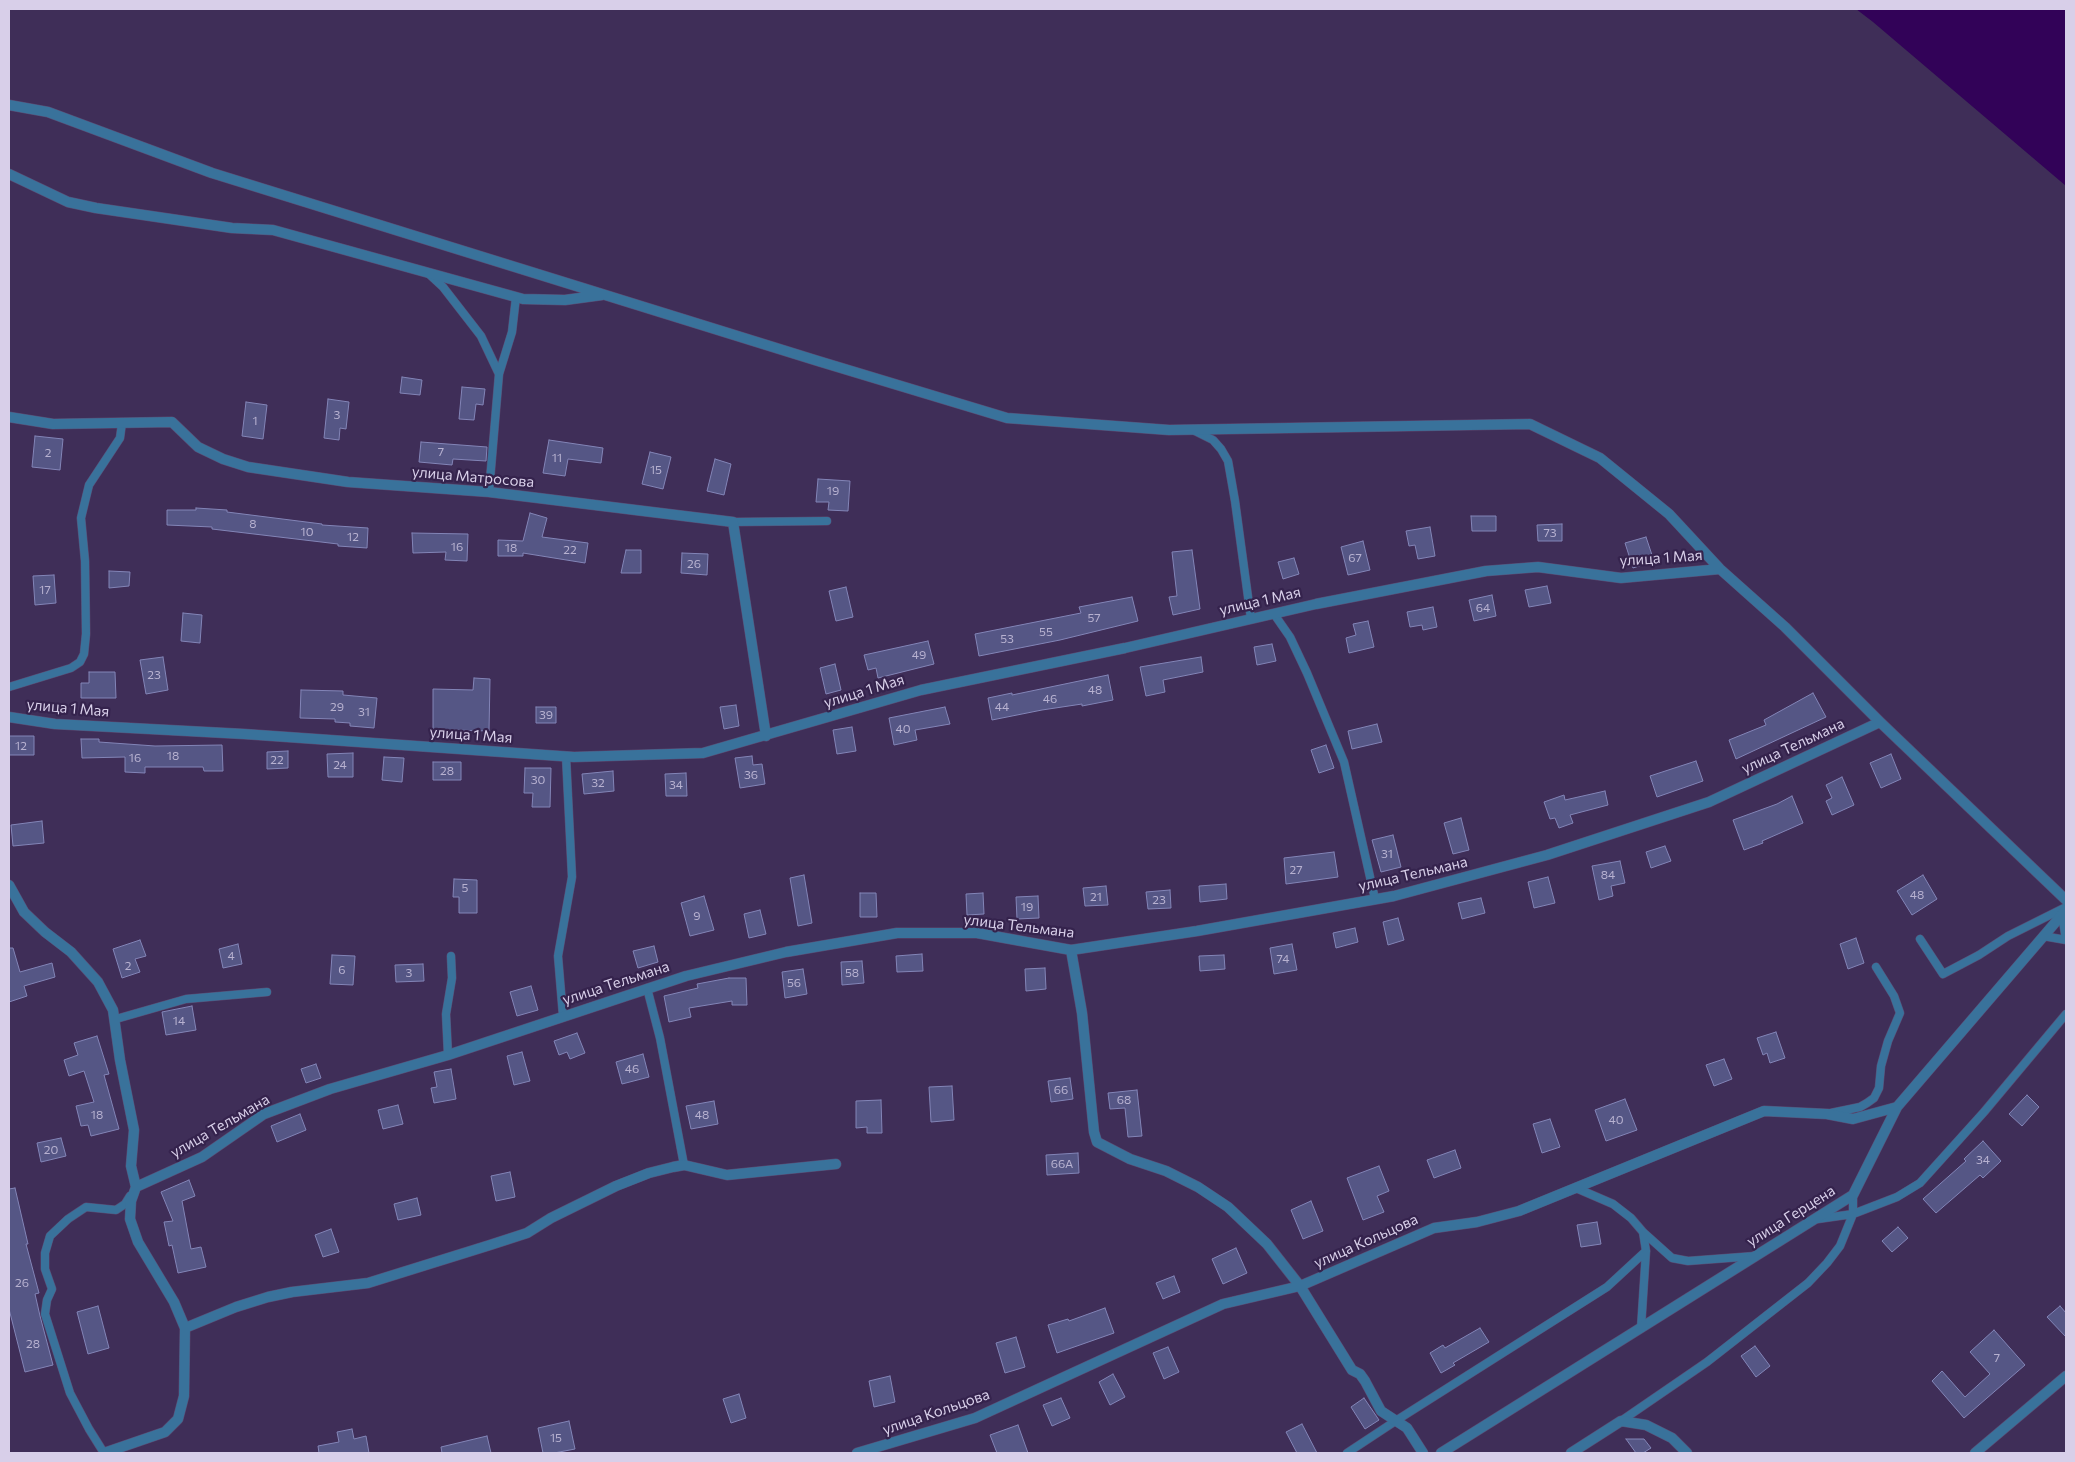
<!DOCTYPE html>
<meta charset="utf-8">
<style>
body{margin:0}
#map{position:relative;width:2075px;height:1462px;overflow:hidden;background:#3f2e58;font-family:Commissioner,sans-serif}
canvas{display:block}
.frame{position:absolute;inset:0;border:10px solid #d8cfe9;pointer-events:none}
</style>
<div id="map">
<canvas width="2075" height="1462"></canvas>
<div class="frame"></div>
</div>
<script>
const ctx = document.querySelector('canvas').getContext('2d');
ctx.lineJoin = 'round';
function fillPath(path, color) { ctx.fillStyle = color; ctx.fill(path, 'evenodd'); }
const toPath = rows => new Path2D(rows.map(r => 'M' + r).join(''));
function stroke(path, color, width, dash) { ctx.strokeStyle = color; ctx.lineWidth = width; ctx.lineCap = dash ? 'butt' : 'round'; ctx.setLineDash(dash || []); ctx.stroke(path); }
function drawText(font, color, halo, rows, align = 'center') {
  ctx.font = font + ' Commissioner,sans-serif'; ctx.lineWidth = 4.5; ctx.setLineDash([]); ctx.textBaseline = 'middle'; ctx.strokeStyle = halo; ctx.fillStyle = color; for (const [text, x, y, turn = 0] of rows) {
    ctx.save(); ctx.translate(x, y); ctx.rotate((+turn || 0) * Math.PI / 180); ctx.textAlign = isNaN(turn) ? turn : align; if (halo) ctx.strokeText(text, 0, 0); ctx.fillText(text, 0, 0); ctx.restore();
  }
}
const water = toPath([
 [1856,9,2066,9,2066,186,1873,22]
]);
const building = toPath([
 [402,377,422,380,420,395,400,393,402,377],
 [462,387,485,389,483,405,476,404,474,420,459,419,462,387],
 [328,399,349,402,346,429,340,428,339,440,324,438,328,399],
 [246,402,267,405,263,439,242,436,246,402],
 [35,436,63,439,60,470,32,467,35,436],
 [549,440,603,448,601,463,568,459,565,476,543,473,549,440],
 [421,442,487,447,486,461,453,459,452,465,419,462,421,442],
 [650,452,671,457,663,489,642,484,650,452],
 [715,459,731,464,724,495,707,491,715,459],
 [818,479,850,481,848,511,828,510,829,502,816,502,818,479],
 [196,508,227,510,227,512,322,524,322,525,368,528,367,548,338,546,338,544,212,529,212,527,167,525,167,510,196,510,196,508],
 [530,513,547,518,542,537,588,543,585,563,523,553,523,556,498,556,498,540,523,541,530,513],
 [1471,516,1496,516,1496,531,1472,531,1471,516],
 [1562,524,1562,541,1538,541,1537,525,1562,524],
 [1430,527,1435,556,1418,559,1415,545,1409,546,1406,531,1430,527],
 [412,533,468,534,467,561,445,560,446,552,413,553,412,533],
 [1646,537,1654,561,1633,568,1625,543,1646,537],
 [1363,541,1370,570,1348,575,1341,547,1363,541],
 [626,550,641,550,641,573,621,573,626,550],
 [1192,550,1200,609,1173,615,1169,597,1177,596,1172,552,1192,550],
 [682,553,708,554,707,575,681,573,682,553],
 [1294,558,1299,574,1283,579,1278,562,1294,558],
 [109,571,130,572,129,586,109,588,109,571],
 [54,575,56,603,35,605,33,576,54,575],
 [1547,586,1551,603,1529,607,1525,590,1547,586],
 [846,587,853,617,836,621,829,591,846,587],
 [1492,595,1496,616,1474,621,1469,600,1492,595],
 [1132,597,1138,621,1060,640,979,656,975,634,1081,613,1079,607,1132,597],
 [1433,607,1437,627,1423,630,1422,625,1410,627,1407,612,1433,607],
 [183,613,202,615,200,643,181,641,183,613],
 [1368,621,1374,647,1349,653,1346,638,1356,635,1353,624,1368,621],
 [928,641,934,664,878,678,876,668,868,670,864,655,928,641],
 [1272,644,1276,661,1257,665,1254,647,1272,644],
 [163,657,168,690,146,694,140,660,163,657],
 [1201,657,1203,672,1163,680,1165,692,1146,696,1140,667,1201,657],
 [835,664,841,690,826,694,820,668,835,664],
 [89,672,115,672,116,698,81,698,81,683,89,683,89,672],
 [1108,675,1113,700,1082,706,1082,704,1042,710,992,720,988,698,1012,693,1012,695,1108,675],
 [474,678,490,679,489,731,451,730,451,733,433,732,433,689,473,690,474,678],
 [301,690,343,691,343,695,377,698,374,728,350,726,350,723,335,722,335,719,300,718,301,690],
 [1813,693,1826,717,1736,759,1729,740,1766,725,1764,720,1813,693],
 [736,705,739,726,724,729,720,707,736,705],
 [536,707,556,707,556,723,536,723,536,707],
 [945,707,950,724,915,730,917,740,894,745,889,718,945,707],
 [1377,724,1382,742,1352,749,1348,731,1377,724],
 [852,727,856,751,837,754,833,730,852,727],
 [9,736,34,736,34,755,9,755,9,736],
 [81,739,99,739,99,742,155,746,222,745,223,771,204,771,203,767,145,767,145,773,125,772,125,757,82,758,81,739],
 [1326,745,1334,768,1319,773,1311,750,1326,745],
 [288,751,288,768,267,769,267,752,288,751],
 [353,753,353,777,328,777,327,754,353,753],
 [1891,754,1901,779,1881,788,1870,763,1891,754],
 [752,756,753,765,762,764,765,784,740,788,735,758,752,756],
 [384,757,404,758,402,782,382,780,384,757],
 [1696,761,1703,781,1657,797,1650,776,1696,761],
 [433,762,461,762,461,780,433,780,433,762],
 [525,768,551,768,550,807,532,807,533,793,524,793,525,768],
 [613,771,614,791,584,794,582,774,613,771],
 [686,773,687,796,666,796,665,774,686,773],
 [1842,777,1854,805,1832,815,1826,801,1832,798,1826,785,1842,777],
 [1605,791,1608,805,1570,815,1573,823,1559,828,1555,818,1550,819,1544,802,1564,795,1565,800,1605,791],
 [1792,796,1803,823,1762,841,1763,843,1744,850,1733,820,1777,804,1792,796],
 [1461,818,1469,850,1453,854,1444,823,1461,818],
 [42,821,44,843,13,846,11,825,42,821],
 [1393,835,1401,867,1381,872,1372,840,1393,835],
 [1665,846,1671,861,1651,868,1646,852,1665,846],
 [1334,852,1338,877,1286,884,1284,858,1334,852],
 [1620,861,1625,883,1611,886,1613,896,1599,900,1592,866,1620,861],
 [804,875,812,923,798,926,790,878,804,875],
 [1923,875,1937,899,1912,915,1897,891,1923,875],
 [1548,877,1555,903,1534,908,1528,882,1548,877],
 [454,879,477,880,477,913,459,913,459,897,453,897,454,879],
 [1226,884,1227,899,1200,902,1199,886,1226,884],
 [1106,886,1108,905,1085,906,1083,888,1106,886],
 [1170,890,1171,908,1148,909,1146,892,1170,890],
 [860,893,876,893,877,917,860,917,860,893],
 [983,893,984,914,967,915,966,894,983,893],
 [704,896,714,930,690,936,681,903,704,896],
 [1038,896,1039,918,1017,919,1016,897,1038,896],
 [1481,898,1485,913,1462,919,1458,903,1481,898],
 [760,910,766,934,749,938,744,914,760,910],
 [1398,918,1404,940,1388,945,1383,922,1398,918],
 [1355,928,1358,942,1336,948,1333,933,1355,928],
 [1856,938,1864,963,1848,969,1840,944,1856,938],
 [140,940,146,956,135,959,140,972,122,978,113,949,140,940],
 [238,944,242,964,223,968,219,949,238,944],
 [1292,944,1297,970,1274,974,1270,948,1292,944],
 [654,946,658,962,638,968,633,951,654,946],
 [9,948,13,948,20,972,52,963,55,977,24,986,27,996,9,1002,9,948],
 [922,954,923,971,897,972,896,956,922,954],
 [332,955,355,956,353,985,330,984,332,955],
 [1224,955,1225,969,1200,971,1199,956,1224,955],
 [862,961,864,983,842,985,841,962,862,961],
 [423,964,424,981,396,982,395,965,423,964],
 [1045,968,1046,989,1026,991,1025,969,1045,968],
 [803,969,807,994,785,998,782,972,803,969],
 [729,978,746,978,747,1005,732,1005,732,1001,689,1008,691,1017,669,1022,664,996,698,988,697,984,729,978],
 [531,986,538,1010,517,1016,510,992,531,986],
 [192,1006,196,1030,166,1035,162,1012,192,1006],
 [1776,1032,1785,1058,1770,1063,1767,1053,1763,1055,1757,1038,1776,1032],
 [577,1033,585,1053,570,1059,567,1052,559,1055,554,1041,577,1033],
 [97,1036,109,1074,104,1075,119,1129,91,1136,88,1125,81,1126,76,1106,94,1102,84,1071,69,1076,64,1060,78,1055,74,1043,97,1036],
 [522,1052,530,1081,514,1085,507,1056,522,1052],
 [643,1054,649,1077,622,1084,616,1062,643,1054],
 [1724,1059,1732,1079,1714,1086,1706,1065,1724,1059],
 [316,1064,321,1078,306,1083,301,1069,316,1064],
 [451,1069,456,1099,434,1103,431,1088,437,1087,434,1072,451,1069],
 [1070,1078,1073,1099,1051,1102,1048,1081,1070,1078],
 [952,1086,954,1120,931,1122,929,1087,952,1086],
 [1137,1090,1142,1136,1128,1137,1125,1108,1110,1109,1108,1093,1137,1090],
 [2027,1095,2039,1107,2022,1126,2009,1114,2027,1095],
 [1625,1099,1637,1130,1606,1141,1595,1110,1625,1099],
 [881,1100,882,1133,867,1133,867,1127,856,1128,856,1101,881,1100],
 [714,1101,718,1124,691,1129,686,1106,714,1101],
 [398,1105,403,1124,383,1129,378,1110,398,1105],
 [300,1114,306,1130,277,1142,271,1126,300,1114],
 [1550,1119,1560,1147,1542,1153,1533,1124,1550,1119],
 [61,1138,66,1156,41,1162,37,1143,61,1138],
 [1983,1141,2001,1161,1983,1178,1980,1175,1936,1213,1923,1199,1966,1161,1964,1159,1983,1141],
 [1455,1150,1461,1168,1434,1178,1427,1160,1455,1150],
 [1078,1153,1079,1173,1047,1175,1046,1155,1078,1153],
 [1379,1166,1389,1191,1377,1196,1384,1212,1363,1220,1347,1178,1379,1166],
 [510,1172,515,1197,496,1201,491,1176,510,1172],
 [189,1180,195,1196,182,1201,191,1249,201,1247,206,1267,178,1273,172,1245,169,1246,164,1222,173,1221,161,1192,189,1180],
 [15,1188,28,1244,26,1244,39,1293,35,1294,40,1316,53,1365,25,1372,9,1309,9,1189,15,1188],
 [417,1198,421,1215,398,1220,394,1204,417,1198],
 [1311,1201,1323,1231,1303,1239,1291,1210,1311,1201],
 [1597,1222,1601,1244,1581,1247,1577,1225,1597,1222],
 [1898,1227,1908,1238,1892,1252,1882,1241,1898,1227],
 [331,1229,339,1252,323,1257,315,1235,331,1229],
 [1236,1248,1247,1273,1223,1284,1212,1259,1236,1248],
 [1174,1276,1180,1292,1163,1299,1156,1283,1174,1276],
 [98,1306,109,1348,88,1354,77,1312,98,1306],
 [2060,1306,2066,1313,2066,1337,2047,1317,2060,1306],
 [1105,1308,1114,1333,1057,1353,1048,1325,1068,1319,1069,1321,1105,1308],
 [1480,1328,1489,1342,1453,1363,1455,1365,1441,1373,1430,1353,1443,1345,1445,1348,1480,1328],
 [1994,1330,2025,1365,1964,1418,1932,1381,1942,1371,1965,1397,1990,1374,1970,1352,1994,1330],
 [1016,1337,1025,1367,1005,1373,996,1343,1016,1337],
 [1755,1346,1770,1366,1756,1377,1741,1356,1755,1346],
 [1168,1347,1179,1372,1164,1379,1153,1353,1168,1347],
 [1113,1374,1125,1397,1110,1405,1099,1382,1113,1374],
 [890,1376,895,1402,874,1407,869,1381,890,1376],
 [739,1394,746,1418,731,1423,723,1399,739,1394],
 [1061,1398,1070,1418,1052,1426,1043,1405,1061,1398],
 [1364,1398,1379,1420,1365,1429,1351,1407,1364,1398],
 [569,1421,575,1449,554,1453,543,1453,538,1428,569,1421],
 [1302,1424,1317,1453,1297,1453,1286,1432,1302,1424],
 [1018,1425,1028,1453,997,1453,990,1435,1018,1425],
 [352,1429,354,1439,366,1436,369,1453,319,1453,318,1446,339,1442,337,1432,352,1429],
 [487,1436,491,1453,442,1453,441,1447,487,1436],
 [1626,1439,1644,1439,1651,1448,1643,1453,1636,1453,1626,1439]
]);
const service = toPath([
 [429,274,443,287,481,336,499,374],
 [1193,430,1213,440,1221,449,1228,461,1235,501,1251,619],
 [489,492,499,374,512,332,516,297],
 [733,522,827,521],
 [1274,614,1290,637,1307,673,1344,762,1375,899],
 [9,687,71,668,80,662,84,654,86,634,85,561,81,518,89,485,120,438,122,423],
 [2062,915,2066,940],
 [2043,936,2066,940],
 [1920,939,1943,974,1979,955,2008,936,2066,907],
 [647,988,660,1038,684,1165],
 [563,1016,558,956,572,877,566,756],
 [116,1019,186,999,267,992],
 [448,1055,446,1014,452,978,451,956],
 [1831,1113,1860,1107,1867,1103,1874,1098,1879,1088,1881,1066,1888,1041,1900,1013,1894,996,1876,967],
 [1576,1188,1613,1204,1631,1218,1643,1232,1646,1251,1641,1328],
 [1818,1219,1853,1214,1897,1197,1920,1183,1984,1112,2066,1014],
 [1643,1232,1672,1258,1688,1261,1755,1256],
 [1621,1421,1707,1362,1808,1283,1827,1263,1840,1246,1853,1214,1853,1195],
 [104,1453,89,1429,70,1393,45,1314,47,1300,52,1289,45,1269,45,1253,50,1236,68,1219,86,1207,116,1210,125,1204,130,1196],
 [1347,1453,1397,1420,1607,1287,1646,1251]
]);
const minor = toPath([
 [9,105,48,112,212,173,818,361,1007,418,1169,430,1530,424,1600,458,1669,514,1720,569,1785,627,1880,722,2066,900],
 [9,174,68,202,96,208,232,228,273,230,523,299,565,300,602,295],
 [9,417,53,424,172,422,198,447,223,459,248,467,348,482,489,492,733,522,766,736],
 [9,717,55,724,244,734,574,757,703,753,921,690,1125,648,1316,604,1486,571,1538,567,1621,578,1720,569],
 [9,885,24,912,45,932,71,952,98,982,113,1010,120,1060,134,1130,131,1166,136,1187,131,1201,130,1219,138,1242,174,1302,185,1328,184,1396,178,1419,165,1432,104,1453],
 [1071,950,1082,1013,1094,1132,1097,1142,1130,1159,1166,1171,1198,1187,1228,1207,1267,1244,1300,1286,1352,1370,1360,1374,1365,1381,1381,1411,1407,1428,1423,1453],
 [136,1187,202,1157,264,1114,330,1089,448,1055,686,976,786,952,897,933,977,933,1071,950,1197,931,1394,896,1547,855,1709,802,1880,722],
 [185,1328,236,1307,268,1297,292,1292,368,1283,490,1245,527,1233,551,1218,616,1186,649,1173,673,1167,684,1165,727,1175,836,1164],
 [857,1453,975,1418,1223,1304,1300,1286,1434,1228,1477,1222,1519,1211,1764,1111,1827,1114,1853,1119,1897,1107],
 [1441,1453,1853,1195,1897,1107,2066,910],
 [1571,1453,1621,1421,1646,1425,1672,1438,1687,1453],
 [1975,1453,2066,1376]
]);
const numberNames = [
 ["3",337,415],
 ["1",255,421],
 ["7",441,452],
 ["2",48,453],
 ["11",557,458],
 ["15",656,470],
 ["19",833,491],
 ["8",253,524],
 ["10",307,532],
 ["73",1550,533],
 ["12",353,537],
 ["16",457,547],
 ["18",511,548],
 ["22",570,550],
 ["67",1355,558],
 ["26",694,564],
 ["17",45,590],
 ["64",1483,608],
 ["57",1094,618],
 ["55",1046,632],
 ["53",1007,639],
 ["49",919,655],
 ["23",154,675],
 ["48",1095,690],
 ["46",1050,699],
 ["29",337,707],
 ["44",1002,707],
 ["31",364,712],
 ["39",546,715],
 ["40",903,729],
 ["12",21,746],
 ["18",173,756],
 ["16",135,758],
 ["22",277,760],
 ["24",340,765],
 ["28",447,771],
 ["36",751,775],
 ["30",538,780],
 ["32",598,783],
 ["34",676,785],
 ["31",1387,854],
 ["27",1296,870],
 ["84",1608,875],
 ["5",465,888],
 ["48",1917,895],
 ["21",1096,897],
 ["23",1159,900],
 ["19",1027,907],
 ["9",697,916],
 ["4",231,956],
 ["74",1283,959],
 ["2",128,966],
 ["6",342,970],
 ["3",409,973],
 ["58",852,973],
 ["56",794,983],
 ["14",179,1021],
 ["46",632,1069],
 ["66",1061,1090],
 ["68",1124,1100],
 ["18",97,1115],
 ["48",702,1115],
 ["40",1616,1120],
 ["20",51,1150],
 ["34",1983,1160],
 ["66А",1062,1164],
 ["26",22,1283],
 ["28",33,1344],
 ["7",1997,1358],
 ["15",556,1438]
];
const streetNames = [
 ["улица Матросова",473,477,5],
 ["улица 1 Мая",1661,558,-4],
 ["улица 1 Мая",1260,601,-13],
 ["улица 1 Мая",864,691,-17],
 ["улица 1 Мая",68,708,5],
 ["улица 1 Мая",471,735,4],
 ["улица Тельмана",1793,746,-25],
 ["улица Тельмана",1413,874,-13],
 ["улица Тельмана",1019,926,7],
 ["улица Тельмана",616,983,-18],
 ["улица Тельмана",220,1126,-30],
 ["улица Герцена",1791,1216,-32],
 ["улица Кольцова",1366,1241,-24],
 ["улица Кольцова",936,1412,-19]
];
fillPath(water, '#320258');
fillPath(building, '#555685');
stroke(building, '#8385b7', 1);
stroke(service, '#5b4b72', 9);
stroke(minor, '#5b4b72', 11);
stroke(service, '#39729b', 8);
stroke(minor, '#39729b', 10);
drawText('12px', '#b7b1d0', null, numberNames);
drawText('15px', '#d8cfe9', '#35234d', streetNames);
</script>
